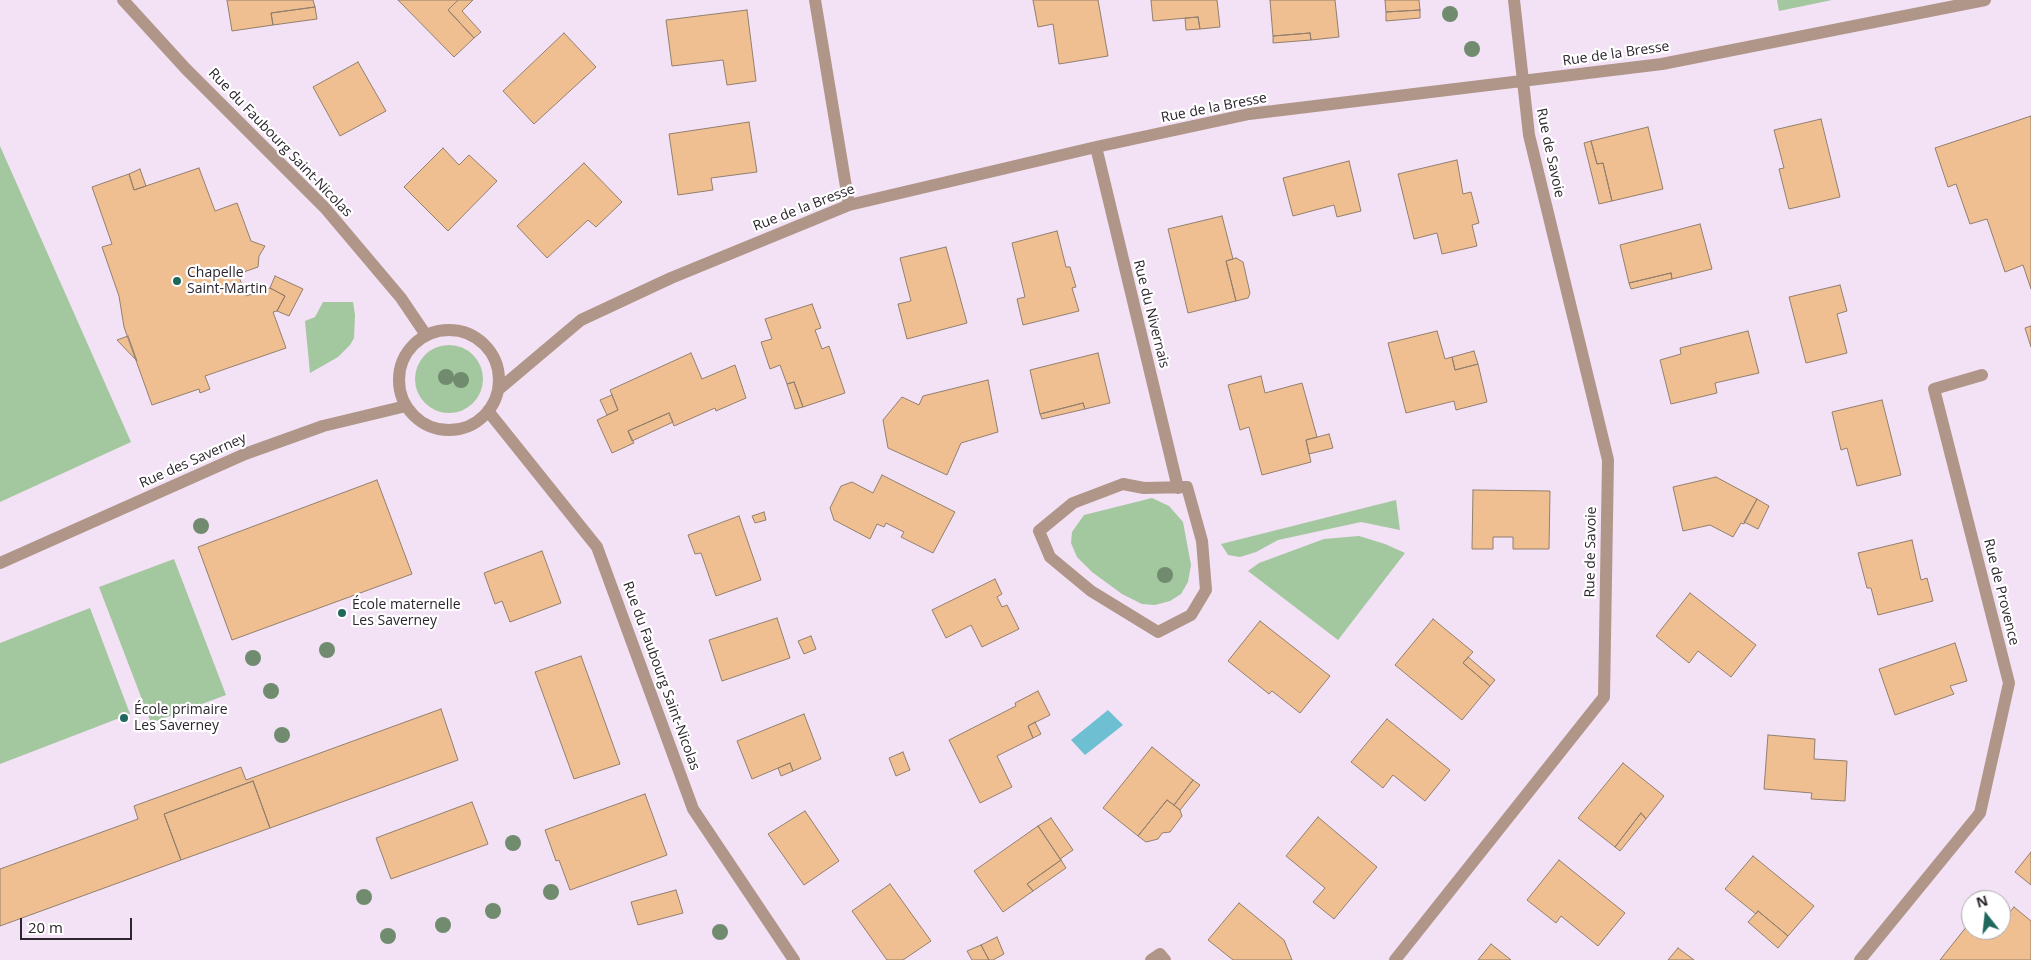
<!DOCTYPE html>
<meta charset="utf-8">
<style>
body{margin:0}
#map{position:relative;width:2031px;height:960px;overflow:hidden;background:#f3e1f6;font-family:"Open Sans",sans-serif}
canvas{display:block}
.north{position:absolute;left:1961px;top:890px;width:50px;height:50px;box-sizing:border-box;background:#fff;border:1px solid #aba8ab;border-radius:50%;rotate:344deg;font-size:14px;font-weight:700;line-height:20px;text-align:center;color:#2c252d}
.north::after{content:'';display:block;margin:auto;width:18px;height:22px;background:#20675c;clip-path:polygon(50% 0,100% 100%,50% 72%,0 100%)}
.scale{position:absolute;left:20px;top:918px;width:112px;height:22px;box-sizing:border-box;border:2px solid #2c252d;border-top:0;padding-left:6px;font-size:15px;line-height:18px;white-space:nowrap;color:#2c252d;-webkit-text-stroke:4px #fff;paint-order:stroke}
</style>
<div id="map">
<canvas width="2031" height="960"></canvas>
<div class="north">N</div>
<div class="scale">20 m</div>
</div>
<script>
const ctx = document.querySelector('canvas').getContext('2d');
ctx.lineJoin = 'round';
function fillPath(path, color) { ctx.fillStyle = color; ctx.fill(path, 'evenodd'); }
const toPath = rows => new Path2D(rows.map(r => 'M' + r).join(''));
function stroke(path, color, width, dash) { ctx.strokeStyle = color; ctx.lineWidth = width; ctx.lineCap = dash ? 'butt' : 'round'; ctx.setLineDash(dash || []); ctx.stroke(path); }
function drawText(font, color, halo, rows, align = 'center') {
  ctx.font = font + ' "Open Sans",sans-serif'; ctx.lineWidth = 4.5; ctx.setLineDash([]); ctx.textBaseline = 'middle'; ctx.strokeStyle = halo; ctx.fillStyle = color; for (const [text, x, y, turn = 0] of rows) {
    ctx.save(); ctx.translate(x, y); ctx.rotate((+turn || 0) * Math.PI / 180); ctx.textAlign = isNaN(turn) ? turn : align; if (halo) ctx.strokeText(text, 0, 0); ctx.fillText(text, 0, 0); ctx.restore();
  }
}
const green = toPath([
 [1777,0,1832,0,1779,11],
 [0,146,131,442,0,502],
 [323,302,353,302,355,315,354,338,350,345,338,357,310,373,305,321,315,317],
 '415 379a34 34 0 1 1 68 0a34 34 0 1 1-68 0Z',
 [1152,498,1169,506,1183,522,1191,565,1188,582,1181,594,1170,601,1155,605,1142,604,1122,594,1092,572,1077,557,1071,543,1072,532,1084,515],
 [1396,500,1400,530,1361,522,1278,540,1256,552,1240,557,1228,555,1221,544],
 [1359,536,1385,544,1405,553,1338,640,1248,571,1259,563,1324,539],
 [174,559,226,695,151,723,99,587],
 [90,608,130,714,0,764,0,643]
]);
const water = toPath([
 [1108,710,1123,725,1085,755,1071,740]
]);
const building = toPath([
 [227,0,313,0,315,7,271,13,273,25,232,31,227,0],
 [398,0,458,0,448,10,474,38,454,57,398,0],
 [458,0,473,0,462,11,481,32,474,38,448,10,458,0],
 [1033,0,1098,0,1108,56,1059,64,1053,24,1038,27,1033,0],
 [1151,0,1217,0,1220,27,1200,29,1198,17,1153,21,1151,0],
 [1270,0,1335,0,1339,37,1311,40,1310,33,1273,36,1270,0],
 [1385,0,1419,0,1420,10,1386,12,1385,0],
 [315,7,317,19,273,25,271,13,315,7],
 [747,10,756,81,727,85,723,60,672,66,666,20,747,10],
 [1420,10,1420,18,1386,21,1386,12,1420,10],
 [1198,17,1200,29,1186,30,1185,18,1198,17],
 [564,33,596,67,534,124,503,91,564,33],
 [1310,33,1311,40,1273,43,1273,36,1310,33],
 [358,62,386,111,340,136,313,87,358,62],
 [2031,116,2031,289,2023,265,2005,272,1987,219,1970,224,1956,184,1948,187,1935,148,2031,116],
 [1821,119,1840,197,1789,209,1779,169,1784,168,1774,130,1821,119],
 [749,122,757,172,711,178,713,190,678,195,669,134,749,122],
 [1648,127,1663,189,1612,201,1603,163,1597,164,1591,141,1648,127],
 [1591,141,1597,164,1603,163,1612,201,1599,204,1584,143,1591,141],
 [443,148,459,165,469,155,497,181,448,231,404,187,443,148],
 [1457,160,1463,194,1471,192,1479,223,1472,225,1477,246,1442,254,1437,233,1414,239,1398,174,1457,160],
 [1349,161,1361,211,1337,217,1334,205,1293,216,1283,178,1349,161],
 [584,163,622,202,596,227,588,220,547,258,517,226,584,163],
 [199,168,215,211,237,203,251,241,265,246,259,256,258,267,238,274,246,296,270,288,285,296,277,311,273,312,286,348,205,376,210,389,200,393,199,389,152,405,124,327,119,296,102,247,112,244,92,187,129,174,134,190,199,168],
 [140,169,146,186,134,190,129,174,140,169],
 [1222,216,1233,259,1226,261,1236,301,1188,313,1168,229,1222,216],
 [1700,224,1712,269,1672,279,1671,273,1629,283,1620,245,1700,224],
 [1057,231,1066,267,1070,267,1076,287,1072,288,1079,311,1023,325,1017,299,1025,297,1012,243,1057,231],
 [946,247,967,323,907,339,898,304,911,301,900,258,946,247],
 [1236,258,1243,262,1250,293,1248,298,1236,301,1226,261,1236,258],
 [1671,273,1672,279,1631,289,1629,283,1671,273],
 [275,276,303,289,289,316,277,311,285,296,270,288,275,276],
 [1840,285,1847,311,1837,314,1847,353,1806,363,1789,297,1840,285],
 [812,304,821,328,815,330,822,349,829,346,845,393,803,407,794,382,787,384,780,365,770,369,761,342,772,339,765,319,812,304],
 [2031,326,2031,347,2025,328,2031,326],
 [1437,331,1445,359,1452,357,1455,370,1478,364,1487,402,1456,410,1454,401,1406,413,1388,343,1437,331],
 [1748,331,1759,373,1715,383,1717,393,1671,404,1660,360,1681,354,1680,348,1748,331],
 [128,336,137,361,117,340,128,336],
 [1474,351,1478,364,1455,370,1452,357,1474,351],
 [691,353,702,379,735,365,746,398,716,411,715,408,674,426,669,413,628,431,634,443,612,453,597,420,618,410,610,390,691,353],
 [1098,353,1110,403,1085,409,1083,403,1040,414,1030,370,1098,353],
 [1261,376,1265,393,1302,383,1317,437,1306,440,1311,462,1262,475,1249,427,1240,430,1228,385,1261,376],
 [988,380,998,432,961,443,947,475,888,448,883,420,902,397,919,405,923,396,988,380],
 [794,382,803,407,795,409,787,384,794,382],
 [612,395,618,410,607,415,600,400,612,395],
 [1882,400,1901,475,1857,486,1847,448,1841,450,1832,412,1882,400],
 [1083,403,1085,409,1042,419,1040,414,1083,403],
 [669,413,673,422,632,441,628,431,669,413],
 [1329,434,1333,448,1309,454,1306,440,1329,434],
 [882,475,955,512,933,553,901,537,904,532,886,523,884,527,877,524,870,539,834,520,830,508,841,486,852,482,873,493,882,475],
 [1716,477,1757,499,1744,524,1741,523,1733,537,1710,525,1683,531,1673,487,1716,477],
 [377,480,412,574,232,640,198,547,377,480],
 [1473,490,1550,491,1549,549,1513,549,1513,537,1493,537,1493,549,1472,549,1473,490],
 [1757,499,1769,506,1758,529,1744,522,1757,499],
 [764,512,766,520,755,523,752,516,764,512],
 [739,516,761,580,716,596,701,553,695,554,688,535,739,516],
 [1912,540,1921,580,1927,578,1933,601,1878,615,1871,588,1867,588,1858,553,1912,540],
 [542,551,561,603,510,622,502,601,495,604,484,573,542,551],
 [995,579,1002,594,997,597,1002,607,1007,605,1019,629,982,647,971,625,946,638,932,610,995,579],
 [1690,593,1756,645,1731,677,1698,651,1689,663,1656,636,1690,593],
 [777,618,790,658,722,681,709,640,777,618],
 [1433,619,1473,652,1463,663,1490,686,1462,720,1395,665,1433,619],
 [1260,621,1330,676,1300,713,1272,691,1269,694,1228,661,1260,621],
 [811,636,816,649,804,654,798,641,811,636],
 [1955,643,1967,681,1950,686,1954,694,1895,715,1879,669,1955,643],
 [581,656,620,764,574,779,535,672,581,656],
 [1468,657,1495,680,1490,686,1463,663,1468,657],
 [1038,691,1050,715,1028,726,1033,738,997,756,1012,787,980,803,949,740,1016,706,1015,703,1038,691],
 [441,709,458,760,270,828,253,781,164,814,181,860,0,926,0,869,138,819,134,806,241,767,246,780,441,709],
 [804,714,821,759,793,771,790,763,752,779,737,741,804,714],
 [1387,719,1450,770,1425,801,1393,775,1383,788,1351,762,1387,719],
 [1035,722,1041,734,1033,738,1028,726,1035,722],
 [1768,735,1815,739,1814,759,1847,761,1845,801,1811,799,1812,793,1764,789,1768,735],
 [1152,747,1193,780,1174,805,1167,800,1138,836,1103,808,1152,747],
 [903,752,910,770,896,776,889,758,903,752],
 [790,763,793,771,781,776,778,768,790,763],
 [1623,763,1664,796,1646,819,1641,813,1615,847,1578,818,1623,763],
 [1193,780,1200,785,1180,810,1174,805,1193,780],
 [253,781,270,828,181,860,164,814,253,781],
 [645,794,667,855,570,890,559,860,556,861,545,830,645,794],
 [1167,800,1180,810,1182,816,1170,832,1162,833,1158,839,1146,842,1138,836,1167,800],
 [472,802,488,844,391,879,376,838,472,802],
 [805,811,839,861,804,885,768,834,805,811],
 [1641,813,1646,819,1620,851,1615,847,1641,813],
 [1318,817,1377,867,1334,919,1313,902,1325,888,1286,856,1318,817],
 [1051,818,1073,850,1060,859,1038,826,1051,818],
 [1038,826,1061,860,1027,884,1033,891,1003,912,974,871,1038,826],
 [2031,852,2031,885,2015,872,2031,852],
 [1753,856,1814,906,1788,936,1758,911,1756,914,1725,889,1753,856],
 [1061,860,1066,868,1033,891,1027,884,1061,860],
 [1559,860,1625,913,1598,946,1561,916,1556,923,1527,900,1559,860],
 [890,884,931,941,903,960,887,960,852,911,890,884],
 [676,890,683,913,638,925,631,902,676,890],
 [1239,903,1284,940,1292,960,1233,960,1208,940,1239,903],
 [2014,907,2031,921,2031,960,1940,960,1971,921,1971,930,2001,930,2001,923,2014,907],
 [1758,911,1788,936,1778,948,1748,922,1758,911],
 [997,937,1004,954,993,960,989,960,981,945,997,937],
 [1491,944,1511,960,1478,960,1491,944],
 [981,945,989,960,972,960,967,951,981,945],
 [1678,948,1694,960,1668,960,1678,948]
]);
const minor = toPath([
 [123,0,186,69,325,208,401,298,426,335],
 [815,0,849,205],
 [1096,147,1178,488],
 '399 380a50 50 0 1 1 100 0a50 50 0 1 1-100 0Z',
 [498,390,581,320,671,278,849,205,1096,147,1249,114,1662,64,1985,0],
 [488,411,597,547,693,809,794,960],
 [1123,484,1144,488,1187,487,1202,541,1206,590,1191,615,1158,632,1091,591,1050,557,1039,531,1073,503,1123,484],
 [0,563,245,454,323,426,406,406],
 [1151,960,1160,954,1165,960],
 [1395,960,1604,697,1608,460,1529,135,1514,0],
 [1860,960,1980,813,2009,683,1934,389,1982,375]
]);
const trees = [
 [1450,14],
 [1472,49],
 [446,377],
 [461,380],
 [201,526],
 [1165,575],
 [327,650],
 [253,658],
 [271,691],
 [282,735],
 [513,843],
 [551,892],
 [364,897],
 [493,911],
 [443,925],
 [720,932],
 [388,936]
];
const markers = [
 [177,281,5,"#20675c"],
 [342,613,5,"#20675c"],
 [124,718,5,"#20675c"]
];
const streetNames = [
 ["Rue de la Bresse",1616,54,-8],
 ["Rue de la Bresse",1214,108,-11],
 ["Rue du Faubourg Saint-Nicolas",280,143,46],
 ["Rue de Savoie",1550,153,78],
 ["Rue de la Bresse",804,208,-21],
 ["Rue du Nivernais",1151,314,76],
 ["Rue des Saverney",193,461,-24],
 ["Rue de Savoie",1591,552,-89],
 ["Rue de Provence",2001,592,76],
 ["Rue du Faubourg Saint-Nicolas",661,676,70]
];
const poiNames = [
 ["Chapelle",187,273],
 ["Saint-Martin",187,289],
 ["École maternelle",352,605],
 ["Les Saverney",352,621],
 ["École primaire",134,710],
 ["Les Saverney",134,726]
];
fillPath(green, '#a3c79e');
fillPath(water, '#6fbfd2');
fillPath(building, '#f0bf91');
stroke(building, '#927f6d', 1);
stroke(minor, '#b09688', 12);
ctx.fillStyle = '#718b6f';
for (const [x, y] of trees) { ctx.beginPath(); ctx.arc(x, y, 8, 0, 2 * Math.PI); ctx.fill(); }
for (const [x, y, r, color] of markers) { const dot = new Path2D(); dot.arc(x, y, r, 0, 2 * Math.PI); ctx.fillStyle = color; ctx.fill(dot); stroke(dot, '#fff', 2); }
drawText('14px', '#2c252d', '#fff', streetNames);
drawText('14px', '#2c252d', '#fff', poiNames, 'left');
</script>
